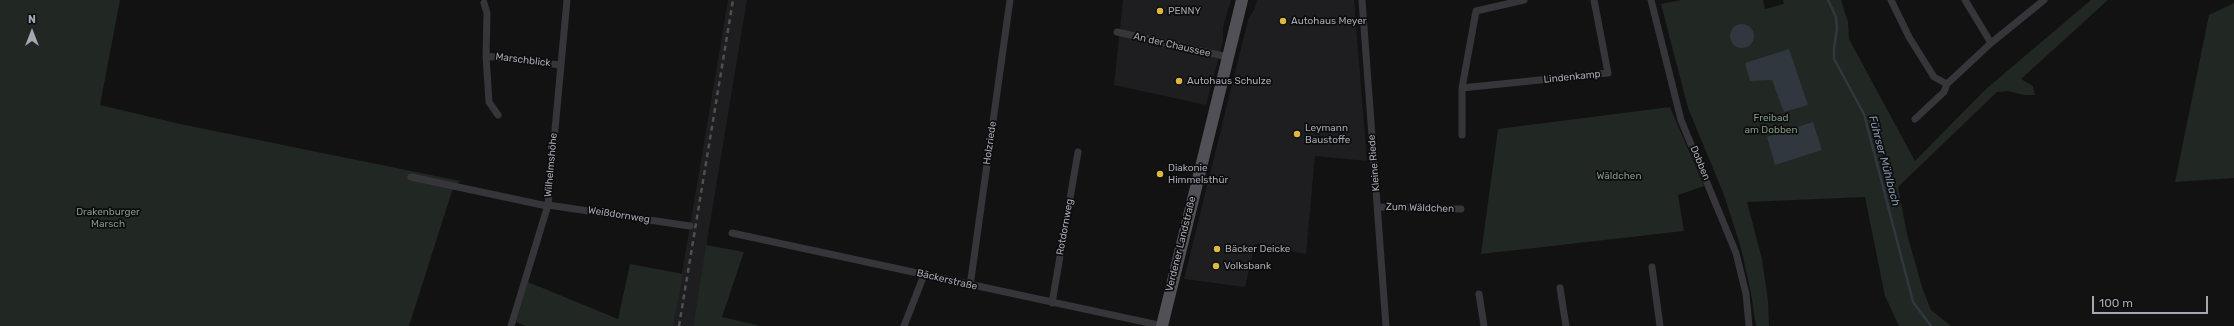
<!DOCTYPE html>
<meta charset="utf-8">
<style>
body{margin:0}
#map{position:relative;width:2234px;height:326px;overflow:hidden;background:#121213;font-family:Rubik,sans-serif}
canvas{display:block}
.north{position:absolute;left:12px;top:12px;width:40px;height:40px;-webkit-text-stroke:3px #0d0d0e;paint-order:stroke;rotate:0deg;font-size:11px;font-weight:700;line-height:16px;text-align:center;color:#a5a7b2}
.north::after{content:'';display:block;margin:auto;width:14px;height:18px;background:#a5a7b2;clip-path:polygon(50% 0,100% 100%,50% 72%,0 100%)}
.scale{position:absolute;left:2092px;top:296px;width:116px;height:18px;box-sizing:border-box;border:2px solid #a5a7b2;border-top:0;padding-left:5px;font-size:12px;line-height:14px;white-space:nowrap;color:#a5a7b2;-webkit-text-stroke:3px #0d0d0e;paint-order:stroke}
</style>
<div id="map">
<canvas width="2234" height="326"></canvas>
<div class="north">N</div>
<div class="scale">100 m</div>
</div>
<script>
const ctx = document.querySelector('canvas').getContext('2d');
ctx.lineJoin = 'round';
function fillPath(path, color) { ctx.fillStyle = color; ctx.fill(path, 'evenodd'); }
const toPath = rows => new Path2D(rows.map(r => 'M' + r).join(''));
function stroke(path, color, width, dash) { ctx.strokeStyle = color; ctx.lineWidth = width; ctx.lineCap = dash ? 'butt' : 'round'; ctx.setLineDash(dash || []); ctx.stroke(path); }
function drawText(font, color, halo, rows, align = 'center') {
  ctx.font = font + ' Rubik,sans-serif'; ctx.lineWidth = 3.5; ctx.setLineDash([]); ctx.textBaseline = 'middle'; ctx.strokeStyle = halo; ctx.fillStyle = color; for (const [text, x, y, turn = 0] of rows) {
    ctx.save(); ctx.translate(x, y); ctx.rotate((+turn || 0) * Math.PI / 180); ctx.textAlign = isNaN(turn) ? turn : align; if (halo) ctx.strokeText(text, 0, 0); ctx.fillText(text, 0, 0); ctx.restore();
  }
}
const built = toPath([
 [728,0,747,0,693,326,673,326],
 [1123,0,1231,0,1223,27,1223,42,1206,105,1114,85],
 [1257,0,1354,0,1367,161,1315,156,1306,254,1255,244,1245,287,1184,279,1248,20,1255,8]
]);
const green = toPath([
 [0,0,120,0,100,105,180,124,460,181,452,191,409,326,0,326],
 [1681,0,1763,0,1765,9,1784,4,1783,0,1841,0,1848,22,1849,39,1915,161,1986,89,2091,0,2108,0,2021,79,2033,86,2035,95,2024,95,2008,91,1997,92,1898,187,1907,234,1922,287,1931,310,1951,326,1899,326,1885,296,1865,197,1747,202,1762,259,1768,301,1769,326,1756,326,1751,293,1741,248,1724,195,1688,108,1661,4],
 [2234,3,2234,178,2175,182,2209,15],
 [1670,107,1704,186,1678,195,1684,231,1481,254,1498,129],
 [706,245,744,252,722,317,761,326,693,326],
 [630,264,683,274,673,326,526,326,516,322,528,282,618,319]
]);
const water = toPath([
 '1730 36a12 12 0 1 1 24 0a12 12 0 1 1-24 0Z',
 [1789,49,1808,105,1784,112,1772,80,1750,81,1745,63],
 [1813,122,1822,150,1775,165,1767,137]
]);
const stream = toPath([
 [1828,0,1836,17,1837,29,1834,48,1834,59,1864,114,1913,302,1931,326]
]);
const street = toPath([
 [1362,0,1386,326],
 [1651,0,1681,120,1736,253,1746,294,1749,326],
 [1891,0,1909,37,1934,77,1947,84,1991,43,2044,0],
 [1965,0,1991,43],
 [484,3,487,13,486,56,489,102,498,115],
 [1117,32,1228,57],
 [486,56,560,65],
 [1462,88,1608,73,1594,0],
 [1915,119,1944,92,1947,84],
 [1462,135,1462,88,1476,11,1524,0],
 [411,177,547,206],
 [548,205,690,226],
 [1378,207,1461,209],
 [732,233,1163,326],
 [1652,267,1660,326],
 [970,286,1010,0],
 [1560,288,1566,326],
 [1479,294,1484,326],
 [1052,303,1078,152],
 [511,326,548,205,567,0],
 [904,326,924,275]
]);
const primary = toPath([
 [1162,326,1242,0]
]);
const rail = toPath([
 [679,326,733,0]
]);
const markers = [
 [1160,11,4,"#dcb840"],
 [1283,21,4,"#dcb840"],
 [1179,81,4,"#dcb840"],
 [1297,134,4,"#dcb840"],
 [1160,174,4,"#dcb840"],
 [1217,249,4,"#dcb840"],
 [1216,266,4,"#dcb840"]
];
const poiNames = [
 ["PENNY",1168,11],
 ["Autohaus Meyer",1291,21],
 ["Autohaus Schulze",1187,81],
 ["Leymann",1305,128],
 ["Baustoffe",1305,140],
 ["Diakonie",1168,168],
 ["Himmelsthür",1168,180],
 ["Bäcker Deicke",1225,249],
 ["Volksbank",1224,266]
];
const streetNames = [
 ["An der Chaussee",1172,45,13],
 ["Marschblick",523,60,7],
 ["Lindenkamp",1572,77,-6],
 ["Holzriede",990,143,-82],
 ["Kleine Riede",1374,163,-95],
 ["Dobben",1700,163,67],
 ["Wilhelmshöhe",551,165,-85],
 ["Zum Wäldchen",1420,208,2],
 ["Weißdornweg",619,215,9],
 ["Rotdornweg",1065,227,-80],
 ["Verdener Landstraße",1181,244,-76],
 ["Bäckerstraße",947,280,13]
];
const parkNames = [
 ["Freibad",1771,118],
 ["am Dobben",1771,130],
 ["Wäldchen",1619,176],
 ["Drakenburger",108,212],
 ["Marsch",108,224]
];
const waterNames = [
 ["Führser Mühlbach",1884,161,75]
];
fillPath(built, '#1e1e20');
fillPath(green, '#212722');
fillPath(water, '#31373e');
stroke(stream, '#31373e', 2.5);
stroke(street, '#35353a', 7);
stroke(primary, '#505056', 12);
stroke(rail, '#4e4f54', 2.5, [5, 4]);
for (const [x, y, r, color] of markers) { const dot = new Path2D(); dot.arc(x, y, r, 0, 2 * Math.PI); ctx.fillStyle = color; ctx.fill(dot); stroke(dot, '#0d0d0e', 1.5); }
drawText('10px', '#a5a7b2', '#0d0d0e', poiNames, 'left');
drawText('10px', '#a5a7b2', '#0d0d0e', streetNames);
drawText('10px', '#7e9b83', '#0d0d0e', parkNames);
drawText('italic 11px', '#7f91aa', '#0d0d0e', waterNames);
</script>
